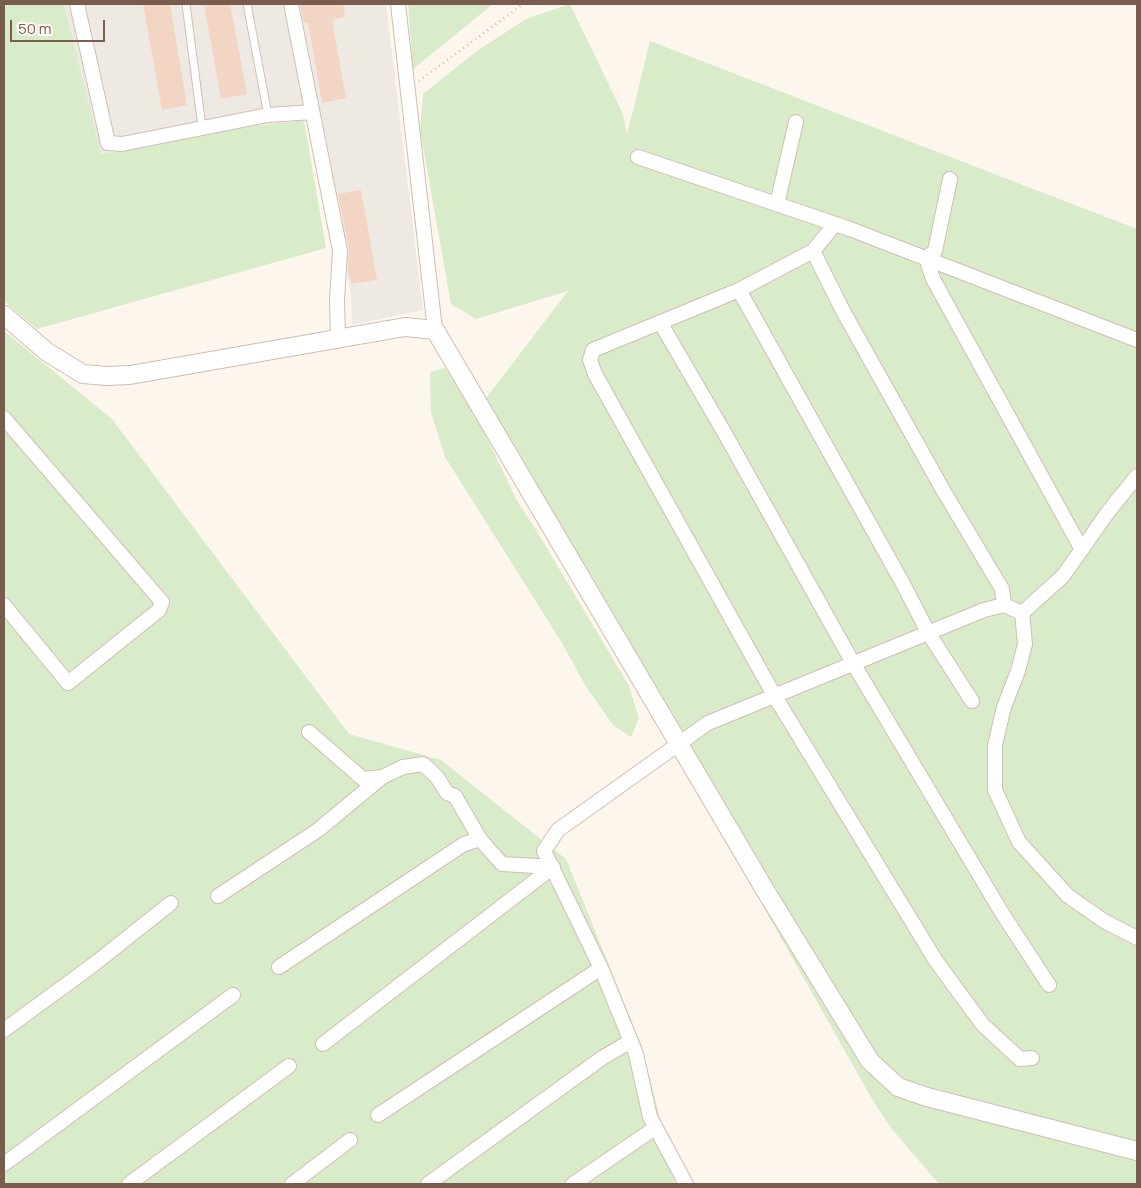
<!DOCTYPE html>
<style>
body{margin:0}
#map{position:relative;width:1141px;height:1188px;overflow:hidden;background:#fdf6ec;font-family:Manrope,sans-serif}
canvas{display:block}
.frame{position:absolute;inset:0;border:5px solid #7a5c4d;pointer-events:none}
.scale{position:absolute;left:10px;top:20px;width:95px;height:22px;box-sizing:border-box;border:2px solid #7a5c4d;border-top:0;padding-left:6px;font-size:15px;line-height:18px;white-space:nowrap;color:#7a5c4d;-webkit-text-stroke:4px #fffaf3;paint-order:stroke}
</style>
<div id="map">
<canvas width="1141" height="1188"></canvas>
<div class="frame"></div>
<div class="scale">50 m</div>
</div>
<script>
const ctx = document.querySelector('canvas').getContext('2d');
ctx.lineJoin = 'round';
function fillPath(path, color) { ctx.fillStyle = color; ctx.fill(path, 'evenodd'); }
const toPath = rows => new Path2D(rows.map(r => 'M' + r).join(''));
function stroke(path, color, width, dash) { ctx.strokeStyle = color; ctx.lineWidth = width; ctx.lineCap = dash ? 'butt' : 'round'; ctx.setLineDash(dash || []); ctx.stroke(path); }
const industrial = toPath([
 [64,4,386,4,423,310,352,325,351,296,318,118,225,130,100,154]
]);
const green = toPath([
 [4,4,64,4,101,154,225,130,304,120,326,248,37,329,4,301],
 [408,4,493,4,413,69],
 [570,4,623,114,627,135,650,41,1137,229,1137,1184,939,1184,891,1128,872,1099,480,406,568,291,476,319,451,304,420,130,423,94,477,51,526,19],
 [4,331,112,419,349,734,441,760,566,859,641,1044,662,1126,695,1184,4,1184],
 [445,368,475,412,516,499,533,525,628,684,639,718,631,737,613,725,585,685,562,643,445,457,431,412,430,372]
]);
const building = toPath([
 [143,4,170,4,187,105,162,110],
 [204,4,230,4,247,94,221,99],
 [300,4,343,4,345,17,332,20,346,98,322,103,308,22,304,23],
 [361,190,377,280,351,284,348,268,349,249,338,194]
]);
const path = toPath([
 [419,81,523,4]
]);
const service = toPath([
 [186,4,202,127],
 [247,4,268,115]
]);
const minor = toPath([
 [77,4,108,143,122,144,268,115,312,112],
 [291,4,340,251,337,301,338,339],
 [398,4,435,330],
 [638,157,850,229,1137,340],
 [950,179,935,251,926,258,933,279,1081,548],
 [777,204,796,122],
 [835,224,813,251,739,290,593,350,590,360,595,374,774,695,936,961,983,1025,1020,1059,1032,1058],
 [813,251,843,311,943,490,1002,589,1004,605],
 [739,290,902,582,929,634,972,701],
 [660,322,724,432,853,663,1002,913,1049,985],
 [4,418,162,602,159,610,68,683,4,605],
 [1137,476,1108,512,1063,576,1022,613,1025,644,1018,671,1004,707,995,745,995,790,1019,842,1068,896,1104,921,1137,938],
 [309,732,363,779,382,777],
 [218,896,318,830,382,777,403,767,423,764,437,777,447,793,455,796,480,839,502,864,553,867,323,1044],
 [279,967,464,844,480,839],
 [4,1030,93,965,171,903],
 [378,1115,601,968],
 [4,1164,233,995],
 [129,1184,289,1066],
 [292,1184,350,1140],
 [428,1184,602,1058,631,1041],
 [573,1184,655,1128],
 [686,1184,650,1117,636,1054,601,968,544,851,558,830,708,723,984,610,1004,605,1022,613]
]);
const tertiary = toPath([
 [4,315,47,352,83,374,107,376,130,375,405,327,435,330,765,890,870,1061,898,1087,927,1097,1137,1151]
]);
fillPath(industrial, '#efe9e4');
fillPath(green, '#d8ecc9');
fillPath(building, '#f3d5c3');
stroke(service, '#d1beb0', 9);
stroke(minor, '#d1beb0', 16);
stroke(tertiary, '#d1beb0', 20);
stroke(path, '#d9b8a5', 2.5, [1, 4]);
stroke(service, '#fff', 7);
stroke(minor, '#fff', 14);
stroke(tertiary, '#fff', 18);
</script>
